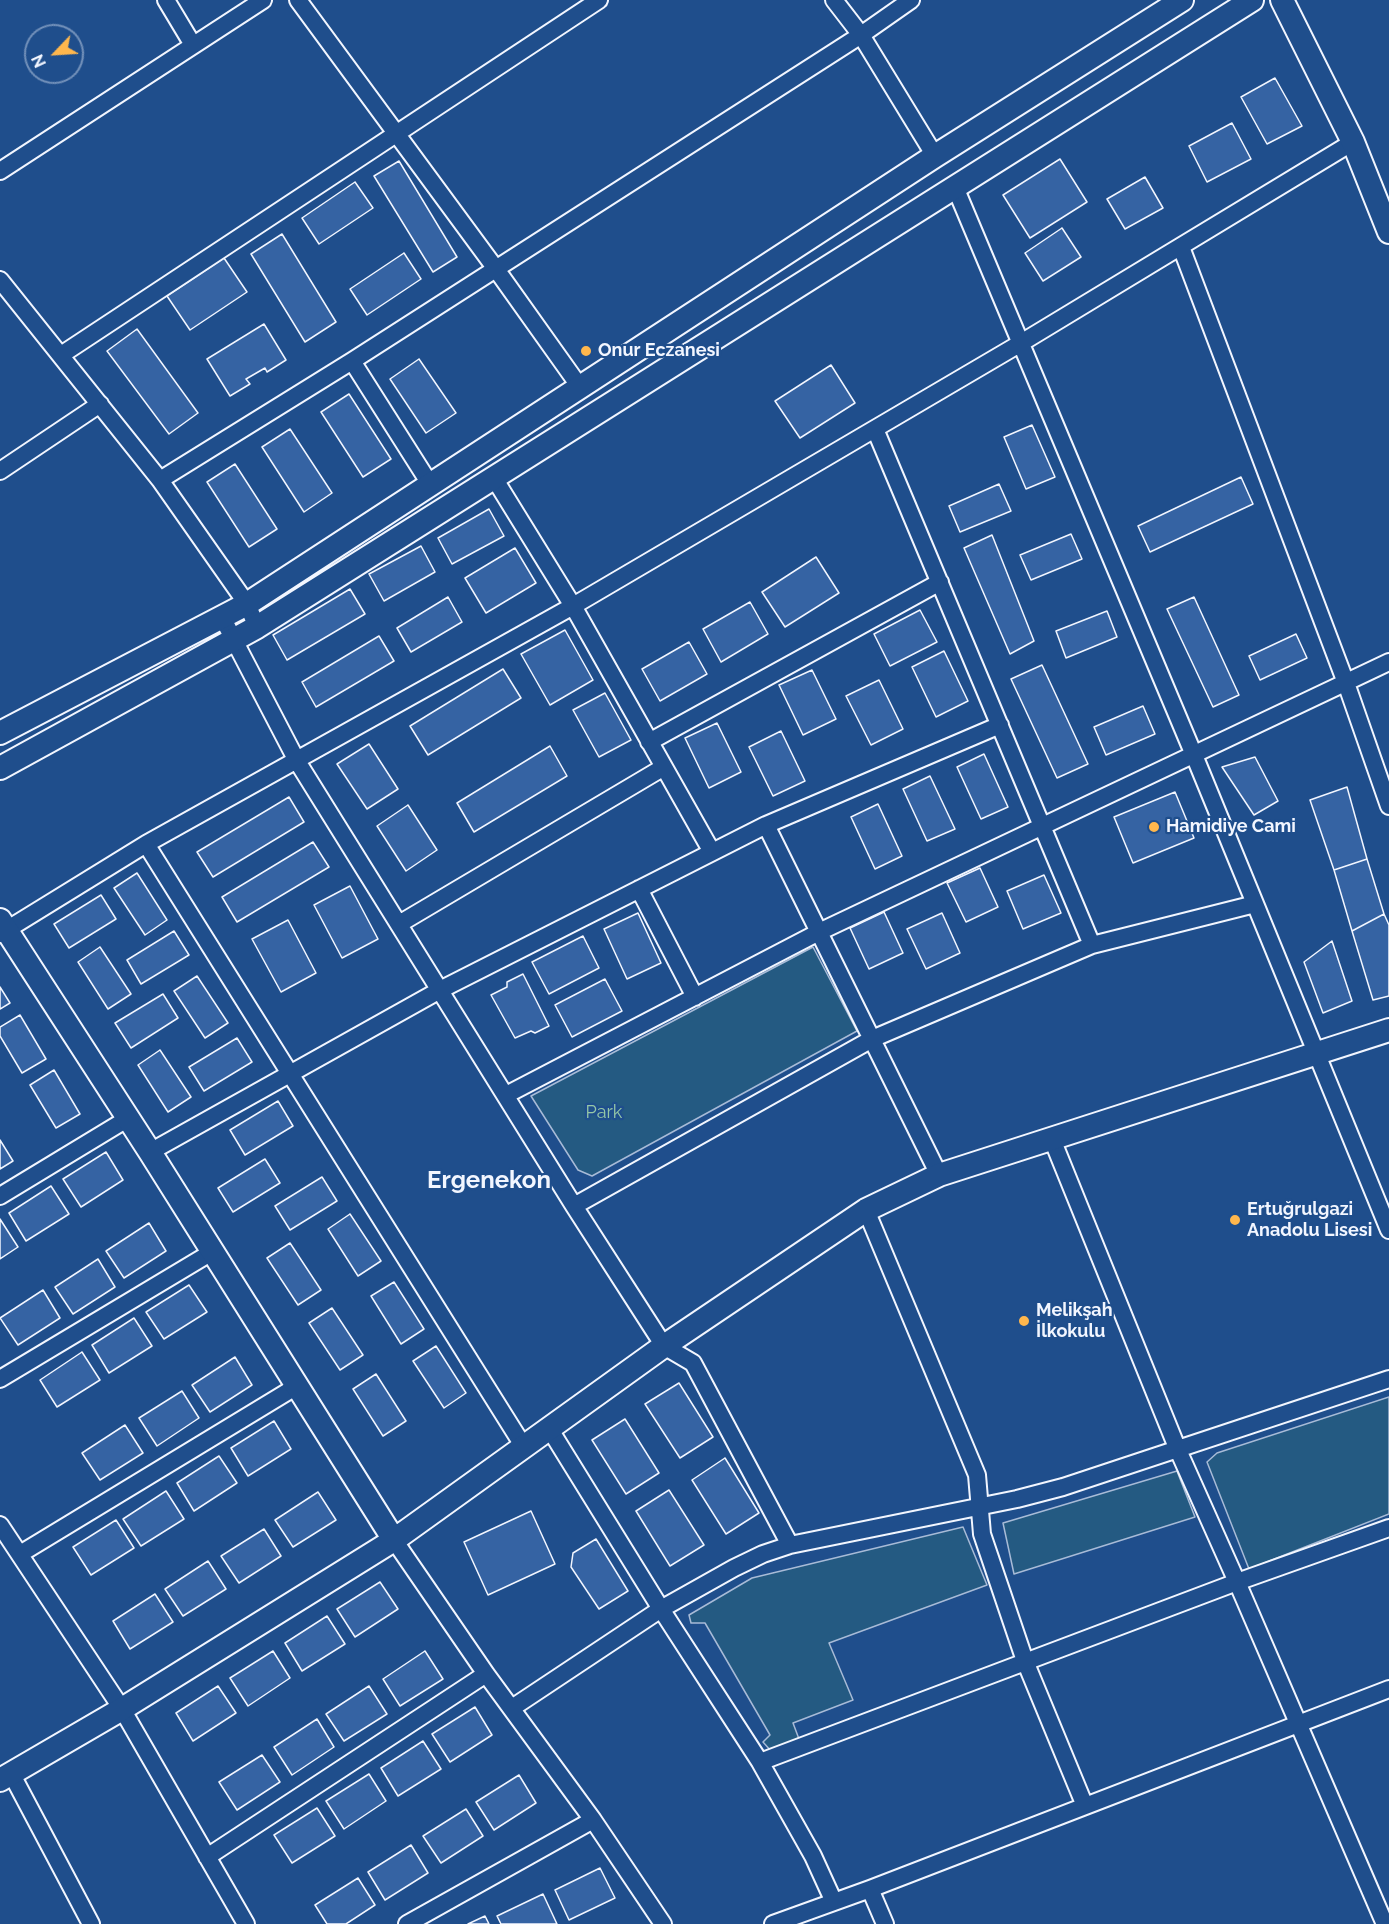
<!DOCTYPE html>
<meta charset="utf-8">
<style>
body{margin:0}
#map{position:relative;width:1389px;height:1924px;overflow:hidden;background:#1f4e8c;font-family:Raleway,sans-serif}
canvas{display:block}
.north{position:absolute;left:24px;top:24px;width:60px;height:60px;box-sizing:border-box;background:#1f4e8c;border:2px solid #7391ba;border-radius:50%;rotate:245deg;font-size:16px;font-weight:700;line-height:24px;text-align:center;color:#f2f6ff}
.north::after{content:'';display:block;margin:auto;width:21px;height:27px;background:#ffb74d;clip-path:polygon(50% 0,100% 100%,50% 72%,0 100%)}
</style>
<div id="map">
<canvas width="1389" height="1924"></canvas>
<div class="north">N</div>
</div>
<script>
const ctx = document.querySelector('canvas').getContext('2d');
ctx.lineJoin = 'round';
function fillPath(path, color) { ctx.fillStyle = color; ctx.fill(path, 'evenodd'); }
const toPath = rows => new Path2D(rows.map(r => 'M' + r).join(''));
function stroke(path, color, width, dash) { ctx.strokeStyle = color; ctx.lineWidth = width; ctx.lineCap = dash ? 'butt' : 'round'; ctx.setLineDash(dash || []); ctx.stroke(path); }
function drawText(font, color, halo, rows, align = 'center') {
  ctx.font = font + ' Raleway,sans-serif'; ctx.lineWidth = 4.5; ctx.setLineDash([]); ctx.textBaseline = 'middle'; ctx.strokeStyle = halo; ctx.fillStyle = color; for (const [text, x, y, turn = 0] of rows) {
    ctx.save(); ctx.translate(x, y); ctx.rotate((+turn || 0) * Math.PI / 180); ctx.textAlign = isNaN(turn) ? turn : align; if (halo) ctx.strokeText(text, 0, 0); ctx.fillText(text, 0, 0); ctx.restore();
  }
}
const green = toPath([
 [813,947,857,1031,592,1176,578,1170,531,1096,813,947],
 [1389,1397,1389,1514,1249,1569,1207,1462,1217,1453,1389,1397],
 [1177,1471,1195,1517,1014,1574,1003,1523,1177,1471],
 [963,1527,987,1585,829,1643,853,1700,793,1723,799,1739,771,1751,763,1742,770,1735,705,1623,691,1623,689,1615,752,1578,963,1527]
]);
const building = toPath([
 [1275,78,1302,126,1267,144,1241,97,1275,78],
 [1232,123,1251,159,1207,182,1189,146,1232,123],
 [1060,159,1087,202,1030,238,1003,195,1060,159],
 [399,161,457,257,433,272,374,176,399,161],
 [1145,177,1163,208,1125,229,1107,199,1145,177],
 [355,182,373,208,319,244,302,218,355,182],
 [1062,228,1081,257,1043,281,1025,253,1062,228],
 [282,234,336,322,305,342,251,254,282,234],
 [404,253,421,279,367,315,350,289,404,253],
 [224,258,247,292,190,330,167,296,224,258],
 [264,324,286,360,267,372,265,368,246,379,250,384,230,396,207,359,264,324],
 [137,329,198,413,169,434,107,351,137,329],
 [419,359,456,413,426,433,390,379,419,359],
 [831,365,855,403,800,438,775,401,831,365],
 [349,394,391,459,363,477,321,412,349,394],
 [1032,425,1055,477,1026,489,1004,437,1032,425],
 [290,429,332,493,304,512,262,447,290,429],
 [235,464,277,529,249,547,207,482,235,464],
 [1241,477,1253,504,1150,552,1138,526,1241,477],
 [999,484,1011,511,960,532,949,506,999,484],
 [489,509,504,536,452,564,438,538,489,509],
 [1071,534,1082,559,1031,580,1020,555,1071,534],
 [992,535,1034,641,1010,654,964,548,992,535],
 [421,546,435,572,384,601,369,574,421,546],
 [515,548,536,583,486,613,465,578,515,548],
 [816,557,839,593,785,627,762,592,816,557],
 [350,589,365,614,287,660,273,635,350,589],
 [448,597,462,622,411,652,397,628,448,597],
 [1194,597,1239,695,1213,707,1167,609,1194,597],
 [750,602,768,634,721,662,703,629,750,602],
 [920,610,937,642,890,666,874,634,920,610],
 [1107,611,1117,637,1066,658,1056,631,1107,611],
 [565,630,593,680,550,705,521,654,565,630],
 [1296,634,1307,658,1260,680,1249,656,1296,634],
 [379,636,394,661,316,707,302,682,379,636],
 [689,642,707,674,660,701,642,669,689,642],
 [944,651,968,701,936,717,912,667,944,651],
 [1042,665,1088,764,1057,778,1011,679,1042,665],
 [503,669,521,698,428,755,410,726,503,669],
 [812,670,836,719,803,735,779,685,812,670],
 [879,680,903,729,871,745,846,696,879,680],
 [605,693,631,740,599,757,573,710,605,693],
 [1143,706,1155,734,1106,755,1094,727,1143,706],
 [717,723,741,772,709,788,685,738,717,723],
 [781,731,805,781,773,796,749,747,781,731],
 [369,744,398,789,367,809,337,764,369,744],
 [550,746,567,776,474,832,457,803,550,746],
 [984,754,1008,807,981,819,957,767,984,754],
 [1255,757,1278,801,1254,815,1222,767,1255,757],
 [930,776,955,829,927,841,903,789,930,776],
 [1347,787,1367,859,1334,870,1310,800,1347,787],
 [1175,792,1194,838,1133,863,1114,817,1175,792],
 [289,797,304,822,213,877,197,852,289,797],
 [878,804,902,856,875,869,851,817,878,804],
 [408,805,437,850,406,871,377,826,408,805],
 [313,842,329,867,237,922,222,897,313,842],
 [1367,859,1384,914,1352,931,1334,870,1367,859],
 [980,868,998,907,966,922,947,883,980,868],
 [137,873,167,920,145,935,114,888,137,873],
 [1044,875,1061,913,1023,929,1007,891,1044,875],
 [350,886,378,939,342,958,314,905,350,886],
 [101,895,116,919,69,948,54,924,101,895],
 [884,912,903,953,869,969,850,928,884,912],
 [638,913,661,963,627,979,604,929,638,913],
 [942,913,960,953,926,969,907,929,942,913],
 [1384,914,1389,925,1389,996,1373,1000,1352,931,1384,914],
 [288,920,316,973,281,992,252,939,288,920],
 [174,931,189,955,141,984,127,960,174,931],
 [583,936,599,968,549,994,532,962,583,936],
 [1332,941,1352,1001,1323,1013,1304,962,1332,941],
 [100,947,131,994,108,1009,78,962,100,947],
 [523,974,549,1026,535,1033,531,1031,515,1038,491,995,507,987,507,982,523,974],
 [197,976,228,1023,205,1038,174,991,197,976],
 [605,979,622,1011,572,1037,555,1005,605,979],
 [0,987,10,1003,0,1009,0,987],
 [163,994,178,1018,131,1048,115,1023,163,994],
 [20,1015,46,1059,22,1073,0,1036,0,1027,20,1015],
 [237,1038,252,1062,204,1091,189,1067,237,1038],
 [160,1050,191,1097,168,1112,138,1065,160,1050],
 [54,1070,80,1114,56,1128,30,1085,54,1070],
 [278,1101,293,1126,245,1155,230,1130,278,1101],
 [0,1140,13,1161,0,1169,0,1140],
 [106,1152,123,1180,81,1207,63,1179,106,1152],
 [265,1159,280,1183,233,1212,218,1188,265,1159],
 [322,1177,337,1201,290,1230,275,1206,322,1177],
 [51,1186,69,1214,26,1241,9,1213,51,1186],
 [350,1214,381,1261,358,1276,328,1229,350,1214],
 [0,1219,18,1247,0,1259,0,1219],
 [149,1223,166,1251,124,1278,106,1251,149,1223],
 [290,1243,321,1290,298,1305,267,1258,290,1243],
 [98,1259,115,1287,73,1314,55,1287,98,1259],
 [394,1282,424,1329,401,1344,371,1296,394,1282],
 [189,1285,207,1312,164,1339,146,1312,189,1285],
 [43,1290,60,1318,18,1345,0,1318,43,1290],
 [332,1308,363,1355,340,1370,309,1323,332,1308],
 [134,1318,152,1346,109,1373,92,1345,134,1318],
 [436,1346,466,1393,444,1408,413,1361,436,1346],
 [82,1352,100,1380,57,1407,40,1380,82,1352],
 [235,1357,252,1385,210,1412,192,1385,235,1357],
 [376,1374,406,1421,383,1436,353,1389,376,1374],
 [679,1383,713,1437,680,1458,645,1404,679,1383],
 [182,1391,199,1418,157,1446,139,1418,182,1391],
 [625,1419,659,1473,626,1494,592,1440,625,1419],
 [274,1421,291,1449,248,1476,231,1448,274,1421],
 [125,1425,143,1453,100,1480,82,1453,125,1425],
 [219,1456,237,1483,194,1511,177,1483,219,1456],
 [725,1458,759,1513,726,1534,692,1480,725,1458],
 [669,1490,704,1545,670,1566,636,1511,669,1490],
 [166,1491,184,1519,141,1546,123,1519,166,1491],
 [318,1492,336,1520,293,1547,275,1520,318,1492],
 [531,1511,555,1564,488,1595,464,1542,531,1511],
 [116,1520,134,1548,91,1575,73,1547,116,1520],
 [264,1529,281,1556,239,1583,221,1556,264,1529],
 [596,1539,628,1591,599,1609,571,1567,573,1553,596,1539],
 [208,1561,226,1589,183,1616,165,1589,208,1561],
 [380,1582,398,1609,355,1637,337,1609,380,1582],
 [155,1594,173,1622,130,1649,113,1621,155,1594],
 [327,1616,345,1644,302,1671,285,1643,327,1616],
 [273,1651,290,1678,248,1706,230,1678,273,1651],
 [425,1651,443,1679,400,1706,383,1679,425,1651],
 [218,1686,236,1713,193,1741,176,1713,218,1686],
 [369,1686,387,1714,344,1741,326,1714,369,1686],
 [475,1707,492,1735,450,1762,432,1734,475,1707],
 [317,1719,334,1747,292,1775,274,1747,317,1719],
 [423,1741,441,1769,398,1796,381,1768,423,1741],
 [262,1755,280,1782,237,1810,219,1782,262,1755],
 [369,1774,386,1801,344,1829,326,1801,369,1774],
 [519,1775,536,1803,494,1830,476,1802,519,1775],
 [317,1808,335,1836,292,1863,274,1835,317,1808],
 [466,1809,483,1836,441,1863,423,1836,466,1809],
 [411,1845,428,1873,385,1900,368,1872,411,1845],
 [600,1868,615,1898,569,1920,555,1890,600,1868],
 [358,1878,375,1905,346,1924,327,1924,315,1905,358,1878],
 [543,1894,557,1924,501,1924,497,1916,543,1894],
 [485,1916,489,1924,468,1924,485,1916]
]);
const street = toPath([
 [166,0,193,45],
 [298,0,496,269,580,387],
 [834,0,861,35,935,156],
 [0,171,263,0],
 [955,187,1194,755,1389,1230],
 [1181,247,1346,683,1389,806],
 [0,280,160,480,247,604,257,627],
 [61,355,599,0],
 [352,361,430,484],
 [875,429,1092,945],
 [0,471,100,404],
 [494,478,573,606,712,852],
 [160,480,352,361,861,35,911,0],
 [222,617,297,761,574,1206,664,1346,693,1363,790,1545],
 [649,742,940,582],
 [766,825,939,1175],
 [146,844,524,1447],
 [639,889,695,997],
 [399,924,664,767],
 [0,934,146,844,573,606,1021,343,1353,142],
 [506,1095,819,932,1389,662],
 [1052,1139,1178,1450,1237,1582,1384,1922],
 [150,1152,440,990,766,825,1000,725],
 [0,1196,127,1119],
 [574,1206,872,1039,1092,945,1255,904],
 [866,1210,977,1475,982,1534,1025,1661,1085,1806],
 [0,1379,212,1252],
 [549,1428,661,1609,760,1762,813,1856,834,1902],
 [0,1525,122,1709,246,1924],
 [394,1540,486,1674,593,1820,663,1924],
 [20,1554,297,1386],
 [512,1708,661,1609,734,1568,763,1554,790,1545,1017,1499,1063,1487,1389,1379],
 [760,1762,1237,1582,1389,1528],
 [11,1773,91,1924],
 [207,1857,486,1674],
 [870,1889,885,1924],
 [407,1924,593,1820],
 [773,1924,870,1889,1389,1689]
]);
const secondary = toPath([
 [1282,0,1353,142,1389,232],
 [0,733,247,604,935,156,1182,0],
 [0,768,257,627,1252,0],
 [0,920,150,1152,394,1540],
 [0,1780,122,1709,394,1540,664,1346,866,1210,939,1175,1389,1030]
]);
const markers = [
 [586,351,6,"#ffb74d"],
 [1154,827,6,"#ffb74d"],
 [1235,1220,6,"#ffb74d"],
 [1024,1321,6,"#ffb74d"]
];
const poiNames = [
 ["Onur Eczanesi",598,351],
 ["Hamidiye Cami",1166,827],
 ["Ertuğrulgazi",1247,1210],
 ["Anadolu Lisesi",1247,1231],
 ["Melikşah",1036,1311],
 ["İlkokulu",1036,1332]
];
const parkNames = [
 ["Park",604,1113]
];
const districtNames = [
 ["Ergenekon",489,1181]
];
fillPath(green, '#245a82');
stroke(green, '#a8bbd7', 1.5);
fillPath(building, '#3563a3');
stroke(building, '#f2f6ff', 1.5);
stroke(street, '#f2f6ff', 20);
stroke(secondary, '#f2f6ff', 26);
stroke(street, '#1f4e8c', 16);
stroke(secondary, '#1f4e8c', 22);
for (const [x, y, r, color] of markers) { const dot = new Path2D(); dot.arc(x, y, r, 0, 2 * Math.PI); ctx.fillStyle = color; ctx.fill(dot); stroke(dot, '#1f4e8c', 2); }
drawText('bold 18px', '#f2f6ff', '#1f4e8c', poiNames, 'left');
drawText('18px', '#97c8a6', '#1f4e8c', parkNames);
drawText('bold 24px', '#f2f6ff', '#1f4e8c', districtNames);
</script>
